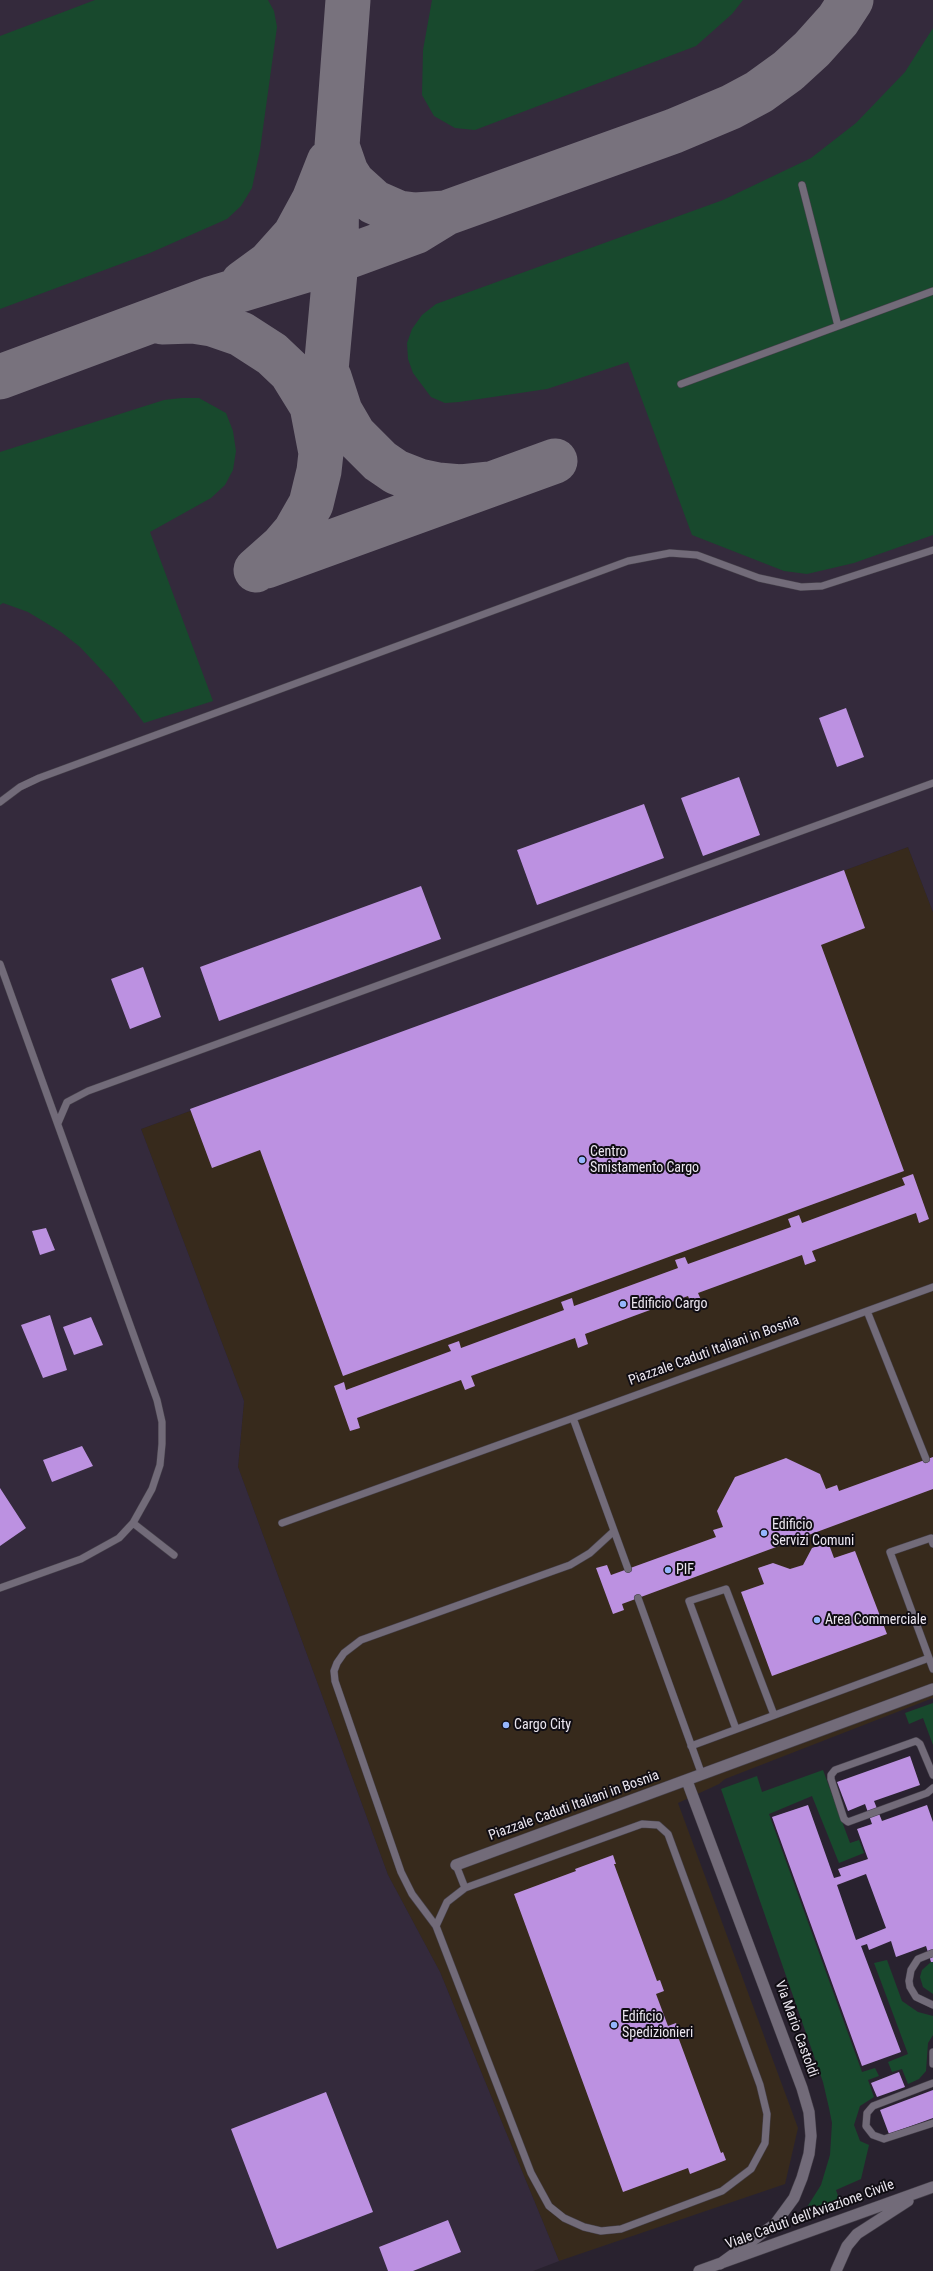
<!DOCTYPE html>
<style>
body{margin:0}
canvas{display:block;background:#29222f}
</style>
<canvas width="933" height="2271"></canvas>
<script>
const ctx = document.querySelector('canvas').getContext('2d');
ctx.lineJoin = 'round';
function fillPath(path, color) { ctx.fillStyle = color; ctx.fill(path, 'evenodd'); }
const toPath = rows => new Path2D(rows.map(r => 'M' + r).join(''));
function stroke(path, color, width, dash) { ctx.strokeStyle = color; ctx.lineWidth = width; ctx.lineCap = dash ? 'butt' : 'round'; ctx.setLineDash(dash || []); ctx.stroke(path); }
function drawText(font, color, halo, rows, align = 'center') {
  ctx.font = font + ' "Roboto Condensed",sans-serif'; ctx.lineWidth = 4; ctx.setLineDash([]); ctx.textBaseline = 'middle'; ctx.strokeStyle = halo; ctx.fillStyle = color; for (const [text, x, y, turn = 0] of rows) {
    ctx.save(); ctx.translate(x, y); ctx.rotate((+turn || 0) * Math.PI / 180); ctx.textAlign = isNaN(turn) ? turn : align; if (halo) ctx.strokeText(text, 0, 0); ctx.fillText(text, 0, 0); ctx.restore();
  }
}
const industrial = toPath([
 [908,847,933,912,933,1698,725,1779,719,1784,678,1803,798,2128,785,2184,559,2261,440,1972,388,1875,238,1467,244,1401,141,1129]
]);
const built = toPath([
 [0,0,933,0,933,912,908,847,141,1129,244,1401,238,1467,388,1875,440,1972,559,2261,533,2271,0,2271]
]);
const green = toPath([
 [95,0,268,0,274,11,277,27,260,150,252,188,241,206,227,219,150,253,0,309,0,36],
 [432,0,743,0,732,14,696,46,475,130,455,128,434,116,422,95,423,50],
 [933,28,933,535,854,563,807,574,784,571,692,535,628,362,547,389,459,402,445,403,431,397,413,373,408,359,407,343,412,329,422,315,436,304,723,200,811,158,856,123,905,72],
 [182,398,199,398,226,413,233,431,236,451,233,470,225,485,211,498,150,532,213,701,144,723,112,681,80,647,61,632,28,612,3,603,0,605,0,452,164,400],
 [933,1703,933,1745,923,1718,909,1724,905,1713],
 [823,1770,850,1843,859,1840,864,1853,839,1863,812,1796,769,1814,862,2072,875,2068,879,2076,868,2080,874,2097,860,2106,854,2125,860,2141,869,2145,861,2179,836,2190,840,2202,808,2213,804,2212,821,2185,830,2155,832,2123,829,2108,823,2082,721,1789,757,1776,762,1792],
 [887,1960,902,2001,918,2012,933,2016,933,2035,928,2043,926,2071,919,2079,908,2084,902,2069,892,2072,888,2062,908,2054,874,1963],
 [931,1962,933,1962,933,1994,923,1987,920,1977,922,1970]
]);
const taxiway = toPath([
 [337,146,346,172,353,183,374,202,399,213,415,215,446,213],
 [243,283,269,264,295,235,314,200,329,162],
 [162,322,193,321,212,324,241,334,272,354,291,372,312,406,321,453,319,471,311,504,295,532,283,546,256,570],
 [0,377,210,299,336,261,415,232,446,213,674,131,731,107,759,92,788,71,812,49,838,20,851,0],
 [329,377,340,411,354,435,380,461,396,472,419,481,438,485,461,487,490,484],
 [321,453,323,403,336,261,337,146,348,0],
 [266,566,555,461]
]);
const building = toPath([
 [846,708,864,757,837,767,819,718],
 [739,777,760,835,703,856,681,798],
 [644,804,664,858,537,905,517,850],
 [844,870,865,928,821,945,904,1171,343,1376,260,1150,212,1168,190,1109],
 [421,886,441,939,219,1021,200,967],
 [143,967,161,1017,130,1029,111,979],
 [913,1174,929,1219,919,1223,916,1213,812,1251,816,1261,805,1265,802,1255,698,1293,702,1302,692,1306,688,1296,585,1334,588,1344,578,1348,575,1338,471,1376,475,1386,465,1390,461,1380,357,1418,360,1428,350,1431,334,1386,344,1382,346,1390,451,1351,448,1345,459,1341,461,1348,564,1310,561,1302,572,1298,574,1306,678,1268,675,1260,685,1257,688,1264,791,1227,788,1219,799,1215,802,1223,905,1185,902,1178],
 [46,1228,55,1250,40,1255,32,1231],
 [50,1315,67,1370,43,1378,21,1325],
 [91,1317,103,1345,74,1355,63,1327],
 [82,1446,93,1466,52,1482,43,1460],
 [933,1457,933,1489,622,1604,624,1610,613,1614,596,1568,607,1565,611,1575,716,1537,713,1530,723,1527,717,1511,735,1477,786,1458,820,1474,826,1489,837,1485,839,1491],
 [0,1488,26,1528,0,1546],
 [828,1542,834,1558,855,1551,887,1634,772,1676,741,1592,764,1584,758,1568,773,1563,790,1569,803,1565,812,1548],
 [910,1756,920,1785,874,1801,882,1821,927,1805,933,1822,933,1962,931,1962,926,1946,896,1957,891,1941,869,1950,867,1944,861,1946,901,2052,862,2066,772,1817,808,1805,834,1878,841,1876,838,1869,868,1859,857,1829,872,1824,865,1804,848,1811,837,1782],
 [866,1874,886,1928,856,1940,837,1885],
 [613,1855,616,1864,614,1864,657,1981,660,1980,664,1991,656,1994,668,2026,676,2023,680,2033,677,2034,721,2153,723,2152,726,2160,690,2174,688,2168,623,2192,514,1894,576,1871,575,1869],
 [899,2072,905,2087,877,2097,871,2083],
 [933,2090,933,2118,889,2134,880,2110],
 [326,2092,373,2212,277,2249,231,2129],
 [448,2220,461,2252,413,2271,388,2271,379,2247]
]);
const service = toPath([
 [802,185,838,326],
 [681,384,933,291],
 [0,802,20,787,39,778,628,561,670,553,697,555,759,578,801,587,822,586,933,550],
 [0,964,157,1400,162,1422,162,1444,160,1465,152,1489,133,1523,119,1538,81,1559,0,1588],
 [58,1123,67,1102,88,1091,933,783],
 [867,1311,933,1287],
 [133,1523,174,1555],
 [282,1523,573,1418],
 [933,1544,931,1538,890,1552,933,1669],
 [628,1569,573,1418,867,1311,926,1459],
 [638,1598,702,1775],
 [736,1729,689,1601,726,1589,774,1715],
 [691,1746,929,1658],
 [933,1775,920,1744,916,1741,835,1770,831,1775,831,1779,844,1819,848,1822,927,1793,933,1788],
 [456,1865,465,1888],
 [436,1926,447,1902,465,1888,642,1824,658,1825,668,1834,760,2085,767,2114,765,2143,751,2169,722,2191,621,2229,601,2231,584,2227,564,2218,549,2206,531,2173,436,1926,412,1894,401,1872,335,1681,334,1671,337,1663,344,1653,361,1640,570,1565,590,1553,614,1531],
 [933,1953,918,1959,911,1970,909,1981,910,1987,916,1997,933,2005],
 [933,2052,933,2064],
 [933,2083,873,2106,867,2113,866,2126,873,2135,884,2139,933,2123]
]);
const minor = toPath([
 [687,1781,802,2088,809,2112,811,2136,809,2154,802,2178,794,2198,775,2224,720,2264],
 [456,1865,933,1689],
 [699,2271,933,2187],
 [836,2271,847,2246,857,2234,908,2201]
]);
const markers = [
 [582,1160,4,"#95b6fd"],
 [623,1304,4,"#95b6fd"],
 [764,1533,4,"#95b6fd"],
 [668,1570,4,"#95b6fd"],
 [817,1620,4,"#95b6fd"],
 [506,1725,4,"#95b6fd"],
 [614,2025,4,"#95b6fd"]
];
const poiNames = [
 ["Centro",590,1152],
 ["Smistamento Cargo",590,1168],
 ["Edificio Cargo",631,1304],
 ["Edificio",772,1525],
 ["Servizi Comuni",772,1541],
 ["PIF",676,1570],
 ["Area Commerciale",825,1620],
 ["Cargo City",514,1725],
 ["Edificio",622,2017],
 ["Spedizionieri",622,2033]
];
const streetNames = [
 ["Piazzale Caduti Italiani in Bosnia",714,1351,-20],
 ["Piazzale Caduti Italiani in Bosnia",574,1806,-20],
 ["Via Mario Castoldi",796,2029,70],
 ["Viale Caduti dell'Aviazione Civile",810,2215,-20]
];
fillPath(industrial, '#372a1c');
fillPath(built, '#342a3c');
fillPath(green, '#18492d');
stroke(taxiway, '#78727d', 45);
fillPath(building, '#bc91e1');
stroke(service, '#46414b', 8);
stroke(minor, '#46414b', 12);
stroke(service, '#726b79', 7);
stroke(minor, '#726b79', 11);
for (const [x, y, r, color] of markers) { const dot = new Path2D(); dot.arc(x, y, r, 0, 2 * Math.PI); ctx.fillStyle = color; ctx.fill(dot); stroke(dot, '#100d13', 1.5); }
drawText('14px', '#ece7f0', '#100d13', poiNames, 'left');
drawText('14px', '#ece7f0', '#100d13', streetNames);
</script>
